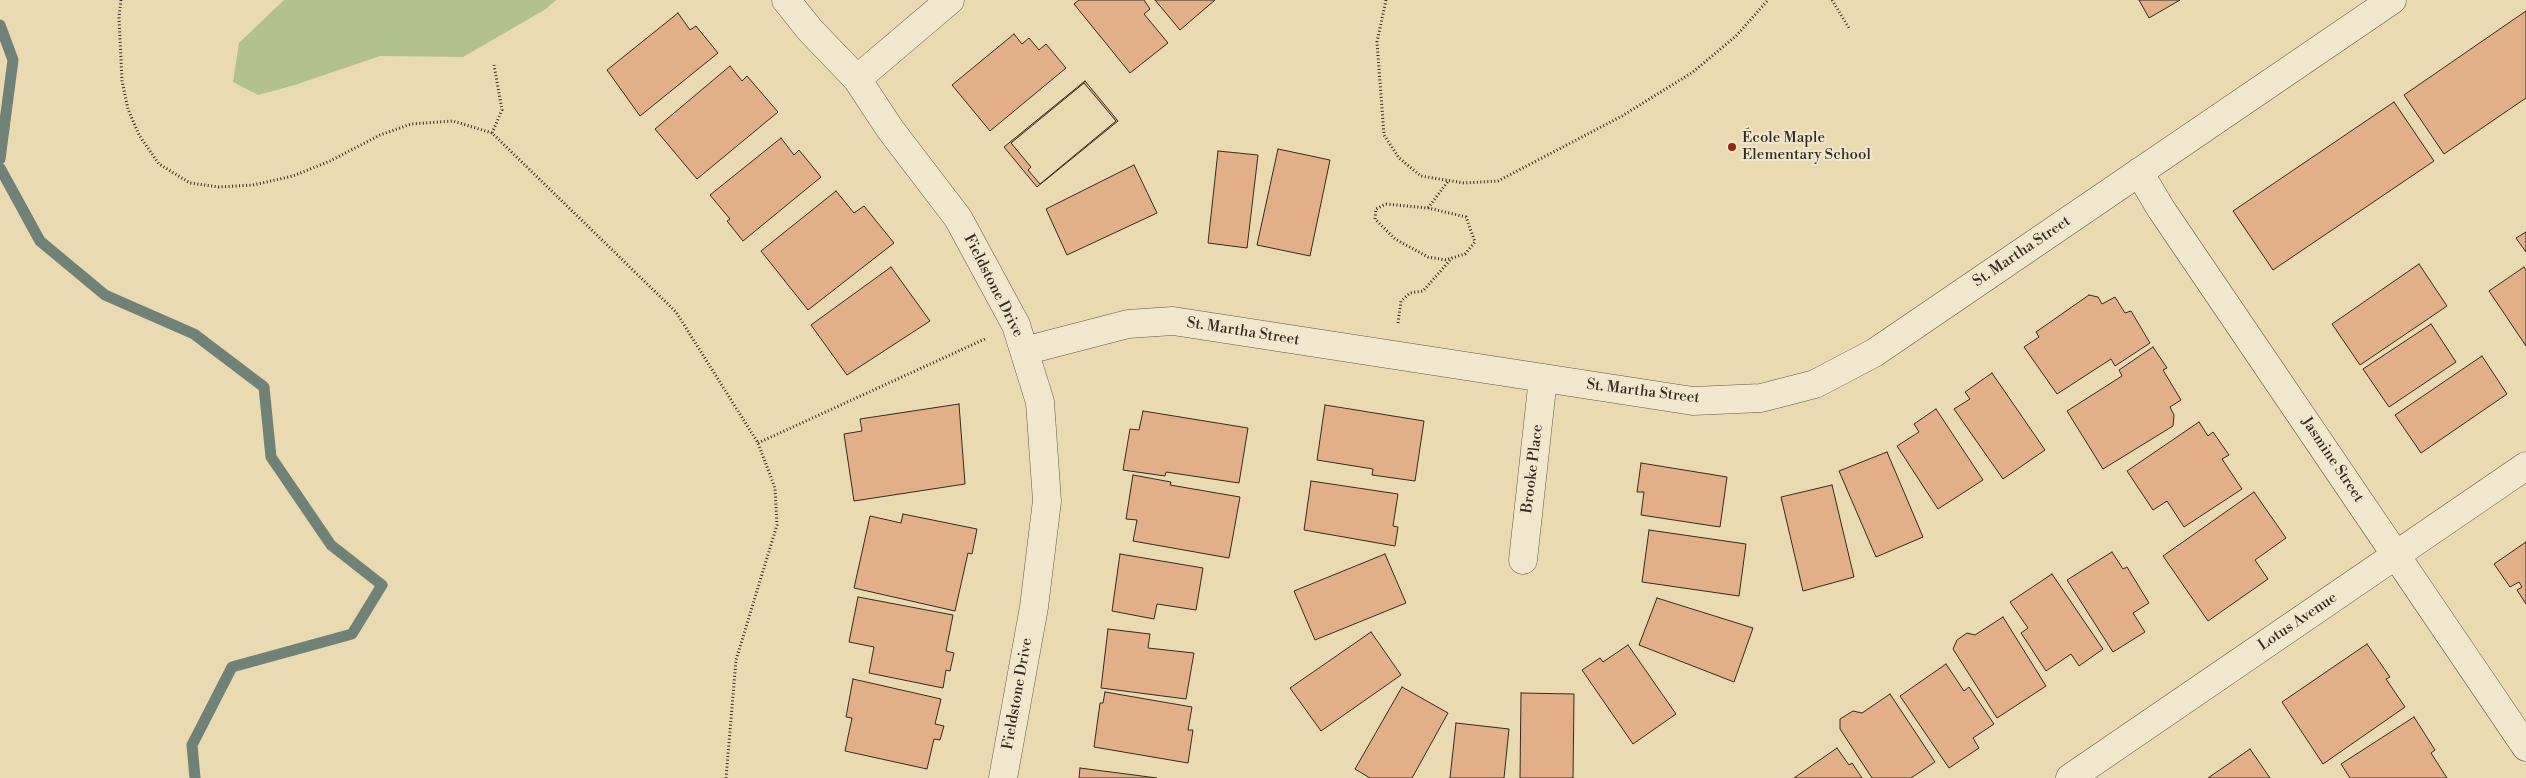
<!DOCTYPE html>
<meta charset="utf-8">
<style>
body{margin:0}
canvas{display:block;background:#e9dab2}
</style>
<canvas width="2526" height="778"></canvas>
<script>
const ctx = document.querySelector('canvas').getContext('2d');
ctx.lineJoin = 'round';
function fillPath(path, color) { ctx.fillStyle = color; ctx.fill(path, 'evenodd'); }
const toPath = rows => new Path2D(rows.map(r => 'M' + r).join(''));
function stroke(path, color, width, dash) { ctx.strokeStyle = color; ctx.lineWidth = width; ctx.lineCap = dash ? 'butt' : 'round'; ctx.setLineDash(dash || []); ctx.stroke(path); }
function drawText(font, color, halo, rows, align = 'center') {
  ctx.font = font + ' "Libre Bodoni",serif'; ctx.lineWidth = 4; ctx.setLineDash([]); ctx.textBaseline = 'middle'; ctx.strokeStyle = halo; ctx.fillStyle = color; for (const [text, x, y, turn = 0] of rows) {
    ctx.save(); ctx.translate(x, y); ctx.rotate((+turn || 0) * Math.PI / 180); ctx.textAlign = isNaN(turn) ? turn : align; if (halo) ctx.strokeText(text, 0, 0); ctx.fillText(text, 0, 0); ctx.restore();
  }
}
const green = toPath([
 [284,0,556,0,546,9,463,57,380,56,295,85,258,95,233,82,239,43]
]);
const stream = toPath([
 [0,25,13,60,0,159],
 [0,168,40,241,105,295,194,334,264,387,271,457,331,545,382,585,352,634,232,667,192,745,195,778]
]);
const building = toPath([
 [1079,0,1144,0,1150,9,1144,14,1168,43,1130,73,1074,4,1079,0],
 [1155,0,1215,0,1180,30,1155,0],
 [2139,0,2180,0,2149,18,2139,0],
 [2526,11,2526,98,2444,154,2404,95,2526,11],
 [678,13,690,30,696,26,718,53,640,116,607,70,678,13],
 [1014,34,1022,44,1029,38,1039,50,1046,44,1066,68,990,131,952,85,1014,34],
 [730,66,742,81,747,76,778,112,697,179,655,129,730,66],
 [1085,81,1118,121,1037,187,1004,147,1085,81],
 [1084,83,1116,121,1040,184,1028,170,1031,167,1011,143,1084,83],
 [2394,102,2434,161,2273,270,2233,211,2394,102],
 [781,138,794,155,799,150,821,177,743,241,727,221,730,219,710,195,781,138],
 [1278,149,1330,160,1310,256,1257,245,1278,149],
 [1218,151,1258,155,1247,248,1208,243,1218,151],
 [1134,165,1157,213,1067,255,1046,209,1134,165],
 [836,191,854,213,864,206,894,243,808,310,761,251,836,191],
 [2526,232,2526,252,2516,238,2526,232],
 [2419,264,2447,306,2360,365,2332,324,2419,264],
 [891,267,930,321,847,375,811,325,891,267],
 [2524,267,2526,270,2526,346,2489,291,2524,267],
 [2089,295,2098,297,2102,304,2115,297,2125,313,2131,311,2150,343,2115,366,2111,359,2057,394,2024,347,2039,337,2036,332,2089,295],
 [2431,324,2456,362,2389,407,2363,369,2431,324],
 [2153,347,2167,368,2163,370,2181,400,2170,407,2174,415,2173,426,2103,469,2067,411,2122,376,2119,370,2153,347],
 [2482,356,2507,394,2421,453,2395,415,2482,356],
 [1992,373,2045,450,2003,479,1954,409,1970,399,1965,392,1992,373],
 [959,404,965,484,854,501,844,434,862,431,860,419,959,404],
 [1325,405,1424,421,1415,481,1372,475,1373,469,1317,460,1325,405],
 [1936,409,1983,480,1938,509,1897,446,1919,432,1914,424,1936,409],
 [1143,411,1248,428,1239,483,1166,472,1165,476,1123,470,1130,429,1139,430,1143,411],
 [2199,422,2208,436,2213,432,2229,455,2222,459,2242,489,2184,527,2167,501,2153,510,2127,471,2199,422],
 [1887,452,1923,537,1876,557,1839,471,1887,452],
 [1641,463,1727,477,1720,527,1641,515,1644,492,1637,492,1641,463],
 [1133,475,1171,482,1170,485,1240,497,1229,558,1133,541,1137,520,1126,519,1133,475],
 [1311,481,1398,494,1393,526,1398,527,1395,546,1304,530,1311,481],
 [1832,485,1854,577,1803,591,1781,497,1832,485],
 [2254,492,2286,538,2255,560,2268,579,2208,621,2163,556,2254,492],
 [903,514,977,529,972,554,968,553,955,611,854,588,870,516,901,523,903,514],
 [1649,530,1746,544,1739,596,1642,582,1649,530],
 [2526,542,2526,604,2517,590,2522,587,2519,582,2510,587,2494,564,2526,542],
 [2112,552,2123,569,2127,567,2149,603,2133,613,2145,632,2113,652,2067,580,2112,552],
 [1120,554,1203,568,1196,610,1157,604,1154,619,1112,611,1120,554],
 [1385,554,1406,603,1315,640,1294,591,1385,554],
 [2052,574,2103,649,2079,666,2071,654,2046,671,2021,633,2028,628,2010,602,2052,574],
 [858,597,953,615,946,651,954,653,950,671,946,670,943,688,869,673,874,647,849,642,858,597],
 [1657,598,1753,628,1734,682,1639,645,1657,598],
 [2003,617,2046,686,1997,718,1953,649,1957,640,1967,633,1975,635,2003,617],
 [1108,629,1150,634,1148,648,1194,653,1186,699,1101,688,1108,629],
 [1371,632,1401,675,1321,731,1290,688,1371,632],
 [2367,644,2390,677,2386,679,2405,707,2323,764,2282,702,2367,644],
 [1628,645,1676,714,1633,744,1582,670,1600,658,1603,662,1628,645],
 [1946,664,1964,691,1969,687,1994,724,1973,738,1979,748,1949,768,1900,696,1946,664],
 [853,679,941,699,935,724,944,726,940,740,934,739,927,769,845,751,852,718,846,717,853,679],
 [1402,687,1448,713,1412,778,1370,778,1355,769,1402,687],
 [1105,692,1192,707,1188,730,1193,730,1188,763,1094,747,1100,703,1103,703,1105,692],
 [1521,693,1574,694,1573,778,1520,778,1521,693],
 [1890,694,1935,762,1911,778,1872,778,1840,729,1840,719,1853,711,1862,713,1890,694],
 [2414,717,2435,750,2431,753,2447,778,2350,778,2341,764,2414,717],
 [1456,723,1509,729,1504,778,1450,778,1456,723],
 [1837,748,1849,765,1852,763,1862,778,1794,778,1837,748],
 [2250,749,2270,778,2208,778,2250,749],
 [1080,768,1157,778,1079,778,1080,768]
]);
const path = toPath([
 [121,0,119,17,122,81,128,109,139,135,159,164,190,183,219,187,253,185,293,176,330,161,380,135,411,124,453,121,492,133,676,312,758,443,775,488,777,525,736,660,726,778],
 [1386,0,1377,42,1384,135,1399,158,1421,176,1464,183,1498,181,1622,116,1693,72,1736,36,1768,0],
 [1832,0,1849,28],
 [492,133,502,110,494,65],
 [1386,204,1428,208,1466,217,1475,242,1465,254,1452,258,1446,260,1428,257,1395,239,1375,219,1376,209,1386,204],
 [1428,208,1449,180],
 [1398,323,1401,301,1410,293,1423,291,1452,258],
 [758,443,987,338]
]);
const minor = toPath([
 [786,0,810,30,857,79,890,129,958,218,1016,325,1040,402,1047,501,1034,607,1003,778],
 [857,79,950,0],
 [2139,172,2161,209,2526,747],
 [1024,351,1128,324,1173,321,1693,401,1761,398,1815,384,1874,353,2392,0],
 [1523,560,1543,378],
 [2070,778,2526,466]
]);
const markers = [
 [1732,147,5,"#8f2418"]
];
const poiNames = [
 ["École Maple",1742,138],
 ["Elementary School",1742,155]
];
const streetNames = [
 ["St. Martha Street",2022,252,-34],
 ["Fieldstone Drive",993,286,63],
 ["St. Martha Street",1243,332,9],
 ["St. Martha Street",1643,392,7],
 ["Jasmine Street",2332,460,56],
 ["Brooke Place",1533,469,-83],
 ["Lotus Avenue",2298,622,-34],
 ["Fieldstone Drive",1018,694,-80]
];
fillPath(green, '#b2c18f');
stroke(stream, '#708178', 11);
fillPath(building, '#e2af89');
stroke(building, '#342b22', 1);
stroke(minor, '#615746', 29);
stroke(path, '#342b22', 3, [1, 2.5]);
stroke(minor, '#f1e7cd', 28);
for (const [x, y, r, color] of markers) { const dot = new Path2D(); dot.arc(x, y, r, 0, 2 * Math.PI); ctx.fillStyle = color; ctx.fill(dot); stroke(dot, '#f1e7cd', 2); }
drawText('15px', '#342b22', '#f1e7cd', poiNames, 'left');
drawText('15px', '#342b22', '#f1e7cd', streetNames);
</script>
